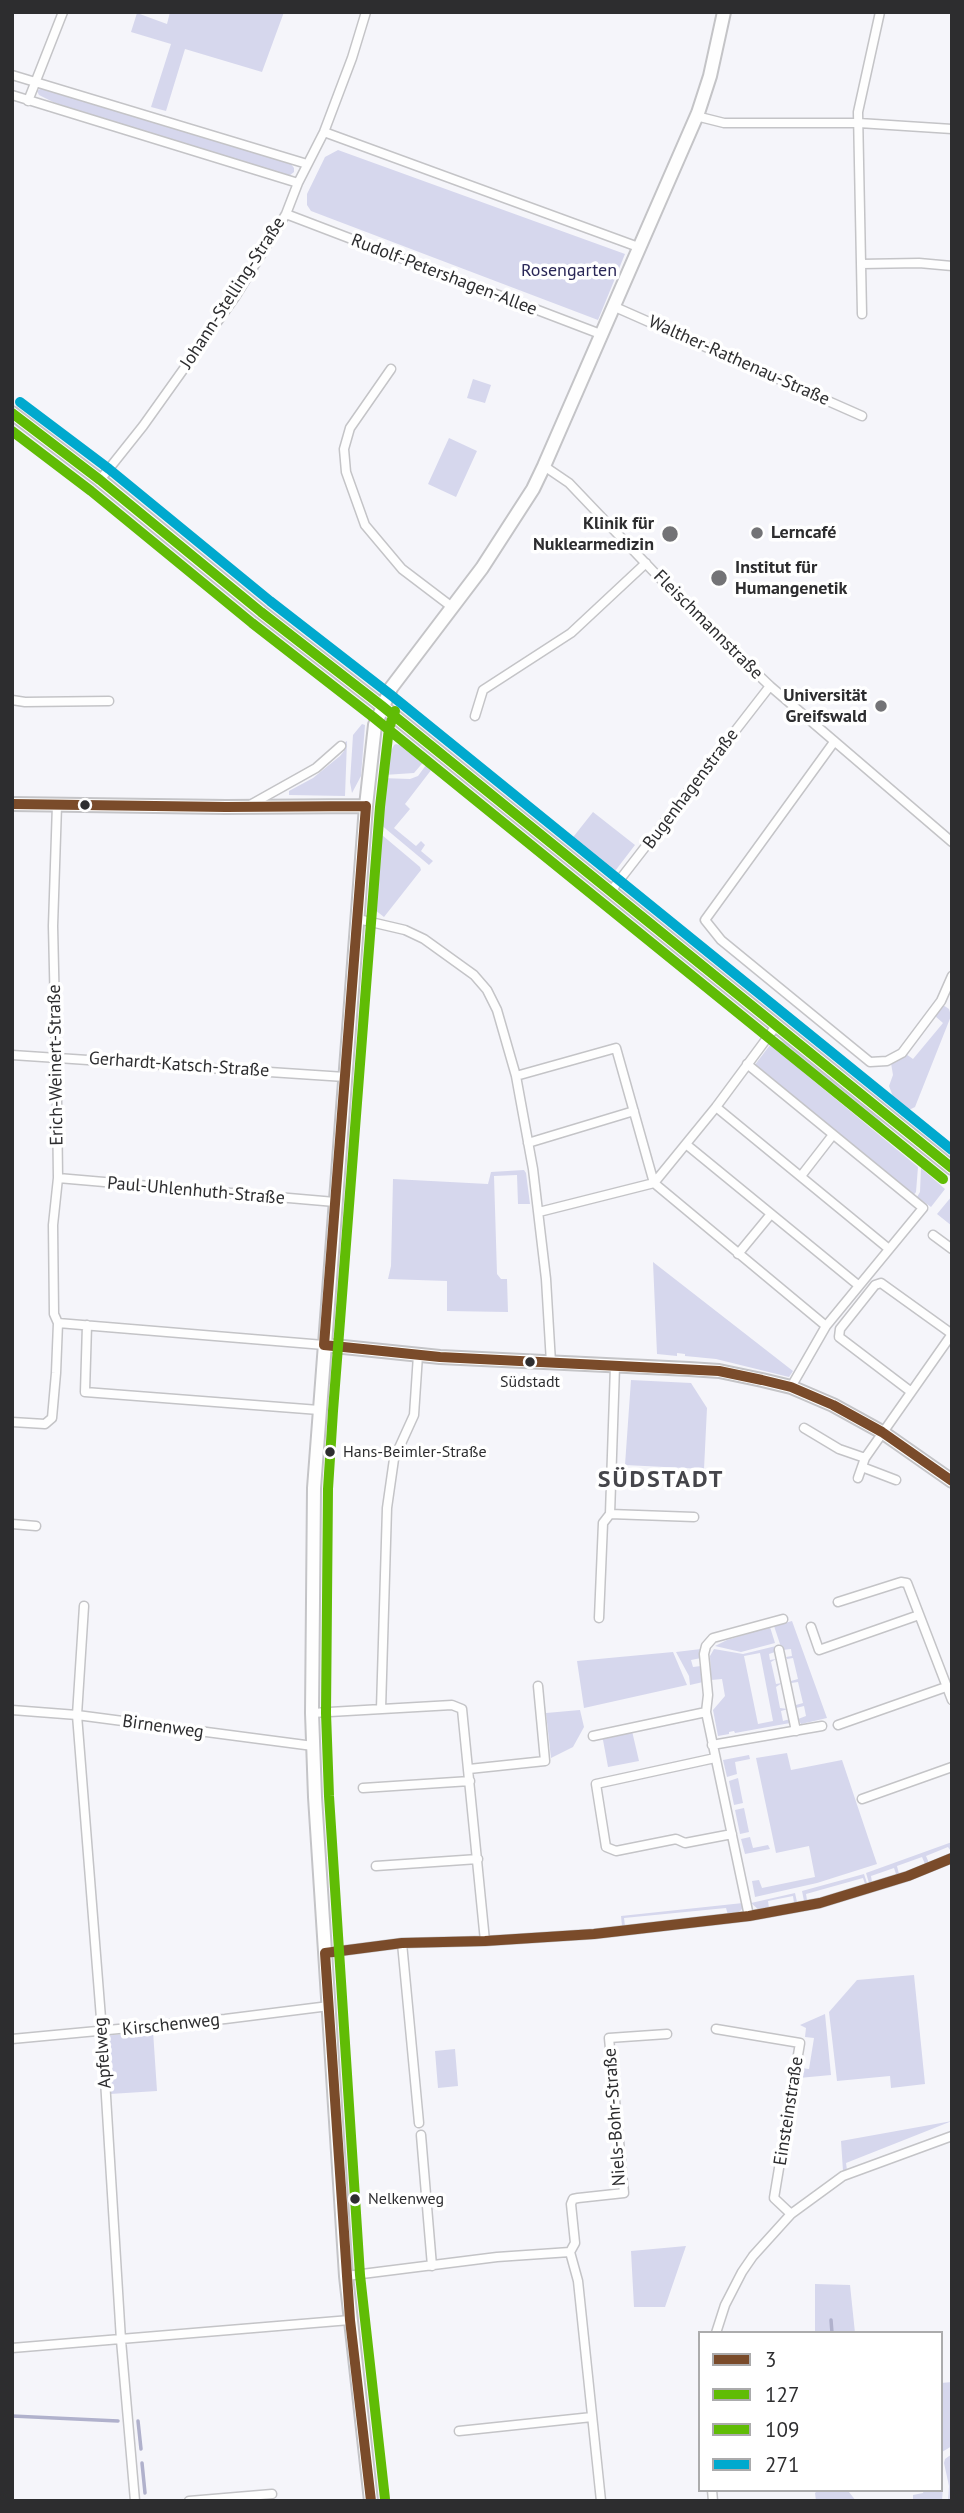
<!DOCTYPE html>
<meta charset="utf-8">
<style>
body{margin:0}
#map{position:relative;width:964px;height:2513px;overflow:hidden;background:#f5f5fa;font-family:"PT Sans",sans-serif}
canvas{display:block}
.frame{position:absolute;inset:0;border:14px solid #2d2d2f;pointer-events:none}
.legend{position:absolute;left:698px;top:2331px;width:245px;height:161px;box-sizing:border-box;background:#fff;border:2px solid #ababac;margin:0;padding:9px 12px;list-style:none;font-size:21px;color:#2d2d2f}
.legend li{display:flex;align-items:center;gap:14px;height:35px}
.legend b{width:35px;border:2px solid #ababac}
</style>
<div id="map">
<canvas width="964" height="2513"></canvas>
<div class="frame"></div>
<ul class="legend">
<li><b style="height:9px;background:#7a4b2a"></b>3</li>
<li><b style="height:9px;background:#60bc05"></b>127</li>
<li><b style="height:9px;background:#60bc05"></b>109</li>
<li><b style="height:9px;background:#00a9ce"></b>271</li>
</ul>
</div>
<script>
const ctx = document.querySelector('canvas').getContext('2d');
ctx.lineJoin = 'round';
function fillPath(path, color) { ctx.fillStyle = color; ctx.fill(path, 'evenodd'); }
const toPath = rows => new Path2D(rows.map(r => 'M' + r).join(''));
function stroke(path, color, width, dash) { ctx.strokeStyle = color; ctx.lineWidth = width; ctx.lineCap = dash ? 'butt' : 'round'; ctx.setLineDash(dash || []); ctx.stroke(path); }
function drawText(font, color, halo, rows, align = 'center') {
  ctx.font = font + ' "PT Sans",sans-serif'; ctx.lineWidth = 7; ctx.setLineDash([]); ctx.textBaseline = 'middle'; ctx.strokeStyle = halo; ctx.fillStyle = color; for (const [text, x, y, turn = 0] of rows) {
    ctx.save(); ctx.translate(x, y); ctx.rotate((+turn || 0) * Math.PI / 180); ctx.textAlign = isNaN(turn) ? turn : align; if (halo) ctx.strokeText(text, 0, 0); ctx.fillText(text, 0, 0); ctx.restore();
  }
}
const green = toPath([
 [170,12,284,12,262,72,185,49,166,111,151,107,171,44,131,32,137,13,167,24],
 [48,88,291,164,294,168,294,172,289,176,55,103,39,95,37,91,40,89],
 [338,150,625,254,598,320,311,211,307,205,307,194,325,157],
 [473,379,491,385,485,403,467,398],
 [449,438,477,451,456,497,428,484],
 [362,724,365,725,361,776,352,793,350,782,353,735],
 [347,741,345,796,289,795,289,791,313,778,340,756,344,751,344,743],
 [396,744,418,751,426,759,414,773,384,775,384,765,394,745],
 [429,761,435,765,405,804,410,809,394,828,416,846,421,841,425,845,421,851,433,861,429,865,380,824,381,778,410,779,418,776],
 [593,812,635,845,612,875,570,841],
 [382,835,420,867,421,870,384,917,375,910,379,837],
 [943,1005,949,1009,951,1016,915,1107,907,1111,895,1102,889,1086,893,1075,891,1063,906,1054,913,1059,943,1023,935,1016],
 [778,1040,787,1043,874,1113,896,1139,884,1135,819,1081],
 [773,1041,803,1072,918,1167,916,1192,913,1196,754,1066],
 [921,1168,945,1189,931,1207,917,1197,920,1192],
 [524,1170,526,1173,530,1204,518,1204,517,1175,494,1176,497,1274,501,1279,507,1279,508,1312,447,1311,447,1281,388,1279,391,1266,393,1179,488,1184,491,1172],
 [952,1196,952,1226,937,1214],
 [653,1262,793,1371,789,1377,716,1359,685,1356,685,1354,677,1353,677,1356,657,1354],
 [631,1380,691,1383,707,1408,704,1469,625,1465],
 [792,1621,827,1718,801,1724,798,1719,806,1716,804,1706,796,1708,796,1705,803,1703,798,1682,791,1683,791,1681,798,1679,793,1658,787,1659,786,1657,792,1656,791,1649,782,1650,774,1626],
 [770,1627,775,1643,741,1652,715,1646,727,1640],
 [776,1646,778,1651,769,1654,770,1660,776,1659,771,1662,776,1684,782,1683,776,1687,780,1708,788,1709,781,1711,783,1721,790,1719,790,1723,735,1733,734,1731,729,1732,729,1734,718,1736,713,1710,725,1696,722,1679,711,1680,710,1656,714,1649,743,1654],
 [760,1653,773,1721,758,1724,744,1656],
 [701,1649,701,1658,691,1660,693,1667,701,1666,703,1682,690,1685,689,1676,676,1652],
 [673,1652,687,1685,584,1708,577,1661],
 [580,1710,584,1727,573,1747,551,1758,546,1713],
 [632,1731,639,1761,608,1767,603,1740,600,1738],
 [787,1753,791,1770,842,1760,877,1864,817,1883,755,1897,752,1881,759,1880,762,1888,815,1877,809,1846,776,1853,756,1758],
 [749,1755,750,1759,735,1762,737,1774,727,1777,723,1760],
 [738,1778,743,1803,734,1805,729,1781],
 [744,1808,749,1832,740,1834,735,1810],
 [750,1837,753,1848,768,1845,770,1849,745,1854,741,1839],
 [952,1842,952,1853,948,1847,926,1856,929,1863,925,1864,922,1857,897,1866,899,1874,896,1874,894,1868,871,1876,872,1882,869,1883,866,1873],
 [864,1874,867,1883,865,1884,863,1878,806,1894,807,1900,804,1901,802,1891],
 [795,1893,797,1902,794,1903,793,1896,768,1901,769,1908,759,1910,751,1903],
 [743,1903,743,1908,737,1914,728,1915,726,1908,624,1918,625,1926,622,1926,621,1916],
 [914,1975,925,2084,891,2088,890,2076,837,2081,829,2012,857,1980],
 [825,2014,831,2075,799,2078,801,2068,809,2069,814,2038,805,2037,806,2028,800,2025],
 [153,2031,157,2091,110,2094,104,2036],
 [455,2049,458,2086,438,2088,435,2051],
 [952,2121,846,2163,847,2170,843,2171,841,2141],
 [686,2246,665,2307,634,2307,631,2251],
 [815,2284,850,2285,855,2333,815,2333],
 [952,2382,952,2446,942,2452,941,2383],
 [952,2454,952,2501,948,2501,949,2486,944,2463,945,2459],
 [941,2474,943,2486,942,2501,913,2501,913,2495,923,2493,924,2490,941,2490],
 [818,2490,844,2490,849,2492,856,2501,816,2501,815,2493]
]);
const stream = toPath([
 [831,2320,832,2333],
 [12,2416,118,2421],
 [138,2421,141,2449],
 [142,2463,145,2493]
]);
const street = toPath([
 [12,75,307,164],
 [12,95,298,183],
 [28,101,63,12],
 [696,116,724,123,859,123,952,129],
 [324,132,641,248],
 [286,214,603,335],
 [861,264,919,263,952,266],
 [615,307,862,416],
 [862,314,858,112,880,12],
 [391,369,350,428,344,449,346,472,365,525,402,569,452,607],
 [544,466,569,483,694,614,770,686,952,842],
 [100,480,143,426,235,297,286,214,298,183,324,132,352,58,366,12],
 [12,700,25,702,109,701],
 [475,716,483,690,571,633,646,563],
 [834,742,705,920,721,940,870,1062,887,1061,902,1053,941,1001,952,976],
 [250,805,316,768,341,746],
 [611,891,770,686],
 [358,919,405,930,424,939,474,975,487,990,497,1010,516,1076,533,1169,546,1279,551,1363],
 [12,1055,345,1077],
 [747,1064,923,1208,826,1326,791,1387],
 [516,1076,616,1048,654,1183],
 [716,1107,889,1249],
 [528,1143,634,1111],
 [687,1145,858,1285],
 [801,1176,832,1136],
 [58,1178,335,1202],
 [654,1183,826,1326],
 [654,1183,716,1107,776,1026],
 [539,1212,654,1183],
 [933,1235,952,1249],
 [738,1254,771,1214],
 [58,1323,324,1345],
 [87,1325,85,1392,319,1410],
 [910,1391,839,1337,840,1329,875,1285,881,1283,952,1334],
 [12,1422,45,1424,52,1418,56,1373,58,1323,54,1314,53,1225,58,1178,57,1099,53,926,57,805],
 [804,1428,839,1449,865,1458],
 [862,1467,896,1480],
 [858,1478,865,1458,952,1334],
 [610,1514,694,1517],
 [12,1524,36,1526],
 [838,1602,901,1582,907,1583,952,1700],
 [84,1606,77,1715,102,2031,121,2340,135,2501],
 [599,1618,603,1523,610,1514,615,1366],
 [811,1627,819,1650,919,1615],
 [779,1650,796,1731],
 [381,1709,387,1508,394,1459,414,1415,418,1355],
 [12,1710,77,1715,313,1746],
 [312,1713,452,1705,462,1709,485,1941],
 [838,1725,946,1687],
 [593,1736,706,1712],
 [712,1745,822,1726],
 [715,1758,596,1784,606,1847,616,1851,676,1839,685,1843,732,1834],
 [469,1769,545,1761,538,1686],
 [363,1788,470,1781],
 [862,1799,952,1767],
 [376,1866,478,1859],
 [749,1916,706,1712,708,1695,704,1654,706,1646,713,1638,783,1619],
 [402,1943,419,2123],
 [325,1953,402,1943,485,1941,594,1934,749,1916,820,1903,908,1876,952,1858],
 [716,2029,800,2043,774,2198,791,2214],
 [12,2039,225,2019,329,2006],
 [421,2135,432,2266],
 [346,2276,497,2257,570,2252],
 [716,2333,725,2305,742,2272,753,2256,791,2214,843,2176,952,2136],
 [12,2348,350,2320],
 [459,2431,592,2417],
 [712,2490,713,2501],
 [189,2501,272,2494],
 [601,2501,578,2281,570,2252,575,2243,571,2204,573,2199,578,2198,624,2193,609,2038,667,2034]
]);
const secondary = toPath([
 [12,413,100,480,261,612,382,706,952,1168],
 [12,804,226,807,366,806],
 [324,1345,440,1357,689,1369,719,1371,762,1380,791,1387,833,1405,882,1432,952,1481],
 [371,2501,346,2276,315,1797,312,1713,314,1488,366,806,375,725,391,688,482,568,533,489,544,466,698,113,710,76,724,12]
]);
const bus1 = toPath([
 [12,804,226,807,366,806],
 [324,1345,440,1357,719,1371,762,1380,791,1387,833,1405,882,1432,952,1481],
 [324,1345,366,806],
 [325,1953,402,1943,485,1941,594,1934,749,1916,820,1903,908,1876,952,1858],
 [325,1953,350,2320,371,2501]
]);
const bus2 = toPath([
 [12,431,91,491,252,623,373,717,943,1179],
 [385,2499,360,2275,329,1796,326,1713,328,1489,333,1411,380,807,389,728,395,711]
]);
const bus3 = toPath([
 [12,413,100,480,261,612,382,706,952,1168]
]);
const bus4 = toPath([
 [20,402,109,469,270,601,391,695,952,1150]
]);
const markers = [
 [757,533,7,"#737376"],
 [670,534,9,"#737376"],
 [719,578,9,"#737376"],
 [881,706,7,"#737376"],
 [85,805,6,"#2d2d2f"],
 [530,1362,6,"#2d2d2f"],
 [330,1452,6,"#2d2d2f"],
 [355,2199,6,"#2d2d2f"]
];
const busNames = [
 ["Südstadt",530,1382,"center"],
 ["Hans-Beimler-Straße",343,1452],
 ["Nelkenweg",368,2199]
];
const parkNames = [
 ["Rosengarten",569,271]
];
const streetNames = [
 ["Rudolf-Petershagen-Allee",444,275,21],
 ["Johann-Stelling-Straße",233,293,-57],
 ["Walther-Rathenau-Straße",739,361,24],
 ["Fleischmannstraße",708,625,45],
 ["Bugenhagenstraße",691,789,-53],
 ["Erich-Weinert-Straße",56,1065,-91],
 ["Gerhardt-Katsch-Straße",179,1065,4],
 ["Paul-Uhlenhuth-Straße",196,1191,5],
 ["Birnenweg",163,1727,8],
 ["Kirschenweg",171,2025,-6],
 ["Apfelweg",103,2053,-94],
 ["Einsteinstraße",789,2111,-81],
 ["Niels-Bohr-Straße",615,2117,-94]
];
const poiNames = [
 ["Klinik für",654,524],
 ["Nuklearmedizin",654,545],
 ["Lerncafé",771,533,"left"],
 ["Institut für",735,568,"left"],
 ["Humangenetik",735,589,"left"],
 ["Universität",867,696],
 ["Greifswald",867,717]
];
const districtNames = [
 ["SÜDSTADT",661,1480]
];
fillPath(green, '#d6d7ed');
stroke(stream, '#b0b1cc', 3.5);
stroke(street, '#c4c4c7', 11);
stroke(secondary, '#c4c4c7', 16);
stroke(street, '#fefefe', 8);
stroke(secondary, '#fefefe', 12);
stroke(bus1, '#7a4b2a', 10);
stroke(bus2, '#60bc05', 10);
stroke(bus3, '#60bc05', 10);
stroke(bus4, '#00a9ce', 10);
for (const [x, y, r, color] of markers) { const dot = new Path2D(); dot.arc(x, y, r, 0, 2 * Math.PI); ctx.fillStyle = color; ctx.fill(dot); stroke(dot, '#fff', 2.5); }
drawText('16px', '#2d2d2f', '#fff', busNames, 'left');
drawText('18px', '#2a2757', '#fff', parkNames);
drawText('18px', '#2d2d2f', '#fff', streetNames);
drawText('bold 18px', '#2d2d2f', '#fff', poiNames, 'right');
ctx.letterSpacing = '2px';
drawText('bold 24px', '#46464b', '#fff', districtNames);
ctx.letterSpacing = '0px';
</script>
